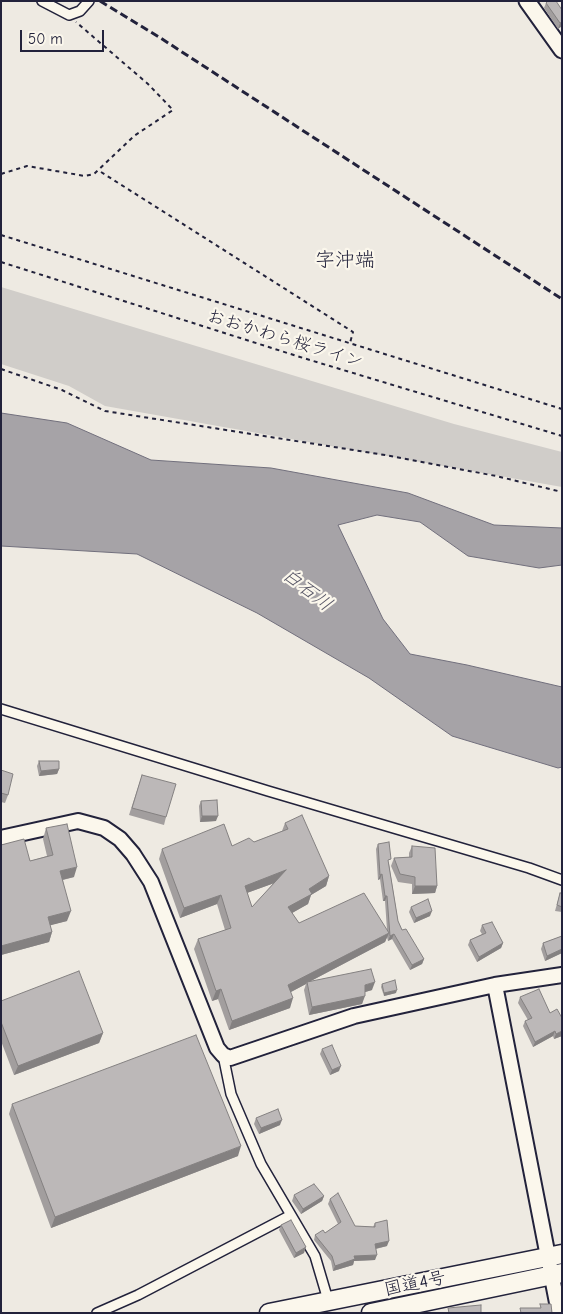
<!DOCTYPE html>
<meta charset="utf-8">
<style>
body{margin:0}
#map{position:relative;width:563px;height:1314px;overflow:hidden;background:#eeeae2;font-family:"Comic Neue",sans-serif}
canvas{display:block}
.frame{position:absolute;inset:0;border:2px solid #22223b;pointer-events:none}
.scale{position:absolute;left:20px;top:30px;width:84px;height:22px;box-sizing:border-box;border:2px solid #22223b;border-top:0;padding-left:6px;font-size:15px;line-height:18px;white-space:nowrap;color:#22223b;-webkit-text-stroke:4px #fbf7ec;paint-order:stroke}
</style>
<div id="map">
<canvas width="563" height="1314"></canvas>
<div class="frame"></div>
<div class="scale">50 m</div>
</div>
<script>
const ctx = document.querySelector('canvas').getContext('2d');
ctx.lineJoin = 'round';
function fillPath(path, color) { ctx.fillStyle = color; ctx.fill(path, 'evenodd'); }
const toPath = rows => new Path2D(rows.map(r => 'M' + r).join(''));
function stroke(path, color, width, dash) { ctx.strokeStyle = color; ctx.lineWidth = width; ctx.lineCap = dash ? 'butt' : 'round'; ctx.setLineDash(dash || []); ctx.stroke(path); }
function drawText(font, color, halo, rows, align = 'center') {
  ctx.font = font + ' "Comic Neue","Klee One",sans-serif'; ctx.lineWidth = 4.5; ctx.setLineDash([]); ctx.textBaseline = 'middle'; ctx.strokeStyle = halo; ctx.fillStyle = color; for (const [text, x, y, turn = 0] of rows) {
    ctx.save(); ctx.translate(x, y); ctx.rotate((+turn || 0) * Math.PI / 180); ctx.textAlign = isNaN(turn) ? turn : align; if (halo) ctx.strokeText(text, 0, 0); ctx.fillText(text, 0, 0); ctx.restore();
  }
}
const green = toPath([
 [1,287,454,424,562,452,562,487,105,406,69,386,1,364]
]);
const water = toPath([
 [1,413,67,423,151,460,271,468,408,493,494,525,562,528,562,565,539,568,468,556,420,522,377,515,338,525,383,619,410,654,467,665,562,687,562,767,558,768,452,736,369,678,257,613,137,554,1,546,1,413]
]);
const path = toPath([
 [101,172,353,332,350,343],
 [1,174,27,166,85,176,94,174,134,136,173,110,148,84,76,22],
 [1,235,562,409],
 [1,262,300,357,562,436],
 [1,369,62,390,105,411,385,455,496,476,562,492]
]);
const street = toPath([
 [42,1,69,15,80,11,89,1],
 [1,709,268,791,529,868,562,880],
 [223,1055,231,1094,261,1164,315,1256,328,1300],
 [97,1313,138,1295,291,1215]
]);
const secondary = toPath([
 [1,838,78,821,104,828,120,839,133,854,151,882,217,1048,223,1055,230,1058,354,1016,495,985,562,975],
 [495,985,559,1313]
]);
const primary = toPath([
 [527,1,562,50]
]);
const highway = toPath([
 [269,1313,562,1254],
 [371,1313,562,1273]
]);
const rail = toPath([
 [100,1,159,37,562,299]
]);
const wall = toPath([
 [546,3,562,10,562,26,558,29,544,8],
 [39,761,59,769,57,774,39,776,37,766],
 [1,770,8,795,5,803,1,802],
 [142,775,166,817,164,825,129,815],
 [201,801,216,821,200,822,199,806],
 [285,823,329,876,326,886,311,895,308,904,292,913,299,923,387,930,385,901,383,901,380,879,378,880,376,849,378,844,389,864,398,921,402,930,424,959,422,964,410,970,392,939,388,941,387,937,385,942,311,981,372,990,365,992,362,1004,309,1015,304,990,306,984,291,992,290,1008,229,1030,218,999,212,1001,194,949,198,939,225,930,217,904,180,918,159,859,162,849,232,846,254,842,282,831],
 [274,883,252,907,247,893],
 [46,828,74,877,63,880,67,921,50,925,52,932,49,942,1,955,1,845,30,861,47,856,43,839],
 [412,846,437,886,435,893,412,894,412,884,398,882,391,866,394,858,409,857,409,853],
 [560,893,562,893,562,912,555,911],
 [411,907,430,916,414,923,409,912],
 [482,925,503,943,501,948,477,962,468,945,470,940,482,934,480,931],
 [562,936,562,953,545,961,541,949,543,943],
 [382,984,396,993,384,996,381,987],
 [520,997,562,1036,554,1039,553,1036,533,1047,523,1026,525,1021,528,1020,518,1003],
 [1,1001,103,1033,99,1043,14,1075,1,1041],
 [322,1049,339,1071,330,1075,320,1054],
 [12,1104,238,1156,51,1228,9,1114],
 [256,1118,280,1125,259,1134,254,1124],
 [294,1195,324,1196,322,1201,301,1214,292,1201],
 [330,1199,355,1226,373,1227,375,1223,387,1246,376,1249,375,1260,354,1261,353,1265,333,1271,331,1261,314,1240,315,1235,325,1233,338,1224,328,1204],
 [281,1225,304,1253,294,1258,279,1230]
]);
const shadedWall = toPath([
 [562,22,562,26,558,29,560,23],
 [59,769,57,774,39,776,41,771],
 [202,816,218,816,216,821,200,822],
 [77,867,74,877,57,881,60,871],
 [286,870,283,880,241,895,245,886],
 [382,874,380,879,378,880,380,875],
 [329,876,326,886,311,895,308,904,285,917,288,907,309,889],
 [415,886,437,886,435,893,412,894],
 [221,895,217,904,180,918,184,908],
 [385,896,387,896,385,901,383,901],
 [71,911,67,921,44,927,48,917],
 [432,911,430,916,414,923,416,918],
 [52,932,49,942,1,955,1,946],
 [389,933,385,942,307,983,307,982,306,984,285,995,288,985],
 [394,934,392,939,388,941,390,936],
 [503,943,501,948,477,962,479,957],
 [562,949,562,953,545,961,547,956],
 [424,959,422,964,410,970,412,965],
 [375,982,372,990,362,993,365,985],
 [221,989,218,999,212,1001,216,991],
 [397,990,396,993,384,996,384,993],
 [365,996,362,1004,309,1015,312,1007],
 [293,998,290,1008,229,1030,232,1021],
 [555,1031,553,1036,533,1047,535,1042],
 [562,1031,562,1036,554,1039,556,1034],
 [103,1033,99,1043,14,1075,18,1066],
 [341,1066,339,1071,330,1075,332,1070],
 [282,1120,280,1125,259,1134,261,1128],
 [241,1146,238,1156,51,1228,55,1217],
 [324,1196,322,1201,301,1214,303,1209],
 [389,1241,387,1246,374,1249,375,1244],
 [306,1247,304,1253,294,1258,296,1253],
 [377,1255,375,1260,354,1261,353,1265,333,1271,335,1266,354,1256]
]);
const building = toPath([
 [548,1,556,1,562,10,562,22,560,23,546,3,548,1],
 [39,761,59,761,59,769,41,771,39,761],
 [1,770,13,774,8,795,1,793,1,770],
 [142,775,176,784,166,817,132,808,142,775],
 [217,800,218,816,202,816,201,801,217,800],
 [302,815,329,876,309,889,312,894,288,907,299,923,364,893,389,933,288,985,293,998,232,1021,221,989,216,991,198,939,231,928,221,895,184,908,162,849,224,824,232,846,249,838,254,842,288,829,285,823,302,815],
 [286,870,252,907,245,886,286,870],
 [67,824,77,867,60,871,71,911,48,917,52,932,1,946,1,845,24,839,30,861,53,855,46,828,67,824],
 [389,842,391,859,388,860,398,921,402,930,406,929,424,959,412,965,394,934,390,936,387,896,385,896,382,874,380,875,378,844,389,842],
 [412,846,435,848,437,886,415,886,415,877,400,874,394,858,412,857,412,846],
 [560,893,562,893,562,907,557,905,560,893],
 [428,899,432,911,416,918,411,907,428,899],
 [492,922,503,943,479,957,470,940,486,933,482,925,492,922],
 [562,936,562,949,547,956,543,943,562,936],
 [371,969,375,982,365,985,365,996,312,1007,307,982,371,969],
 [79,971,103,1033,18,1066,1,1022,1,1001,79,971],
 [395,980,397,990,384,993,382,984,395,980],
 [539,989,550,1013,557,1009,562,1018,562,1031,556,1034,555,1031,535,1042,525,1021,532,1018,520,997,539,989],
 [196,1035,241,1146,55,1217,12,1104,196,1035],
 [332,1045,341,1066,332,1070,322,1049,332,1045],
 [278,1109,282,1120,261,1128,256,1118,278,1109],
 [314,1184,324,1196,303,1209,294,1195,314,1184],
 [338,1193,355,1226,375,1227,375,1223,387,1220,389,1241,375,1244,377,1255,354,1256,355,1259,335,1266,332,1256,315,1235,323,1230,325,1233,341,1222,330,1199,338,1193],
 [291,1220,306,1247,296,1253,281,1225,291,1220],
 [540,1304,551,1304,552,1313,521,1313,520,1308,541,1308,540,1304],
 [481,1305,481,1313,449,1313,448,1308,481,1305]
]);
const streetNames = [
 ["おおかわら桜ライン",285,339,17],
 ["国道4号",415,1284,-12]
];
const waterNames = [
 ["白石川",307,590,38]
];
const quarterNames = [
 ["字沖端",345,260]
];
fillPath(green, '#d0cdc9');
fillPath(water, '#a6a3a7');
stroke(water, '#716f7c', 1);
stroke(street, '#22223b', 12);
stroke(secondary, '#22223b', 18);
stroke(primary, '#22223b', 19);
stroke(highway, '#22223b', 21);
stroke(path, '#22223b', 2, [4, 4]);
stroke(street, '#fbf7ec', 9);
stroke(secondary, '#fbf7ec', 14);
stroke(primary, '#fbf7ec', 15);
stroke(highway, '#fbf7ec', 18);
stroke(rail, '#22223b', 3, [8, 4]);
fillPath(wall, '#a29e9e');
fillPath(shadedWall, '#848181');
fillPath(building, '#bcb8b8');
stroke(building, '#848181', 1);
drawText('18px', '#22223b', '#fbf7ec', streetNames);
drawText('italic 19px', '#575666', '#fbf7ec', waterNames);
drawText('20px', '#22223b', '#fbf7ec', quarterNames);
</script>
